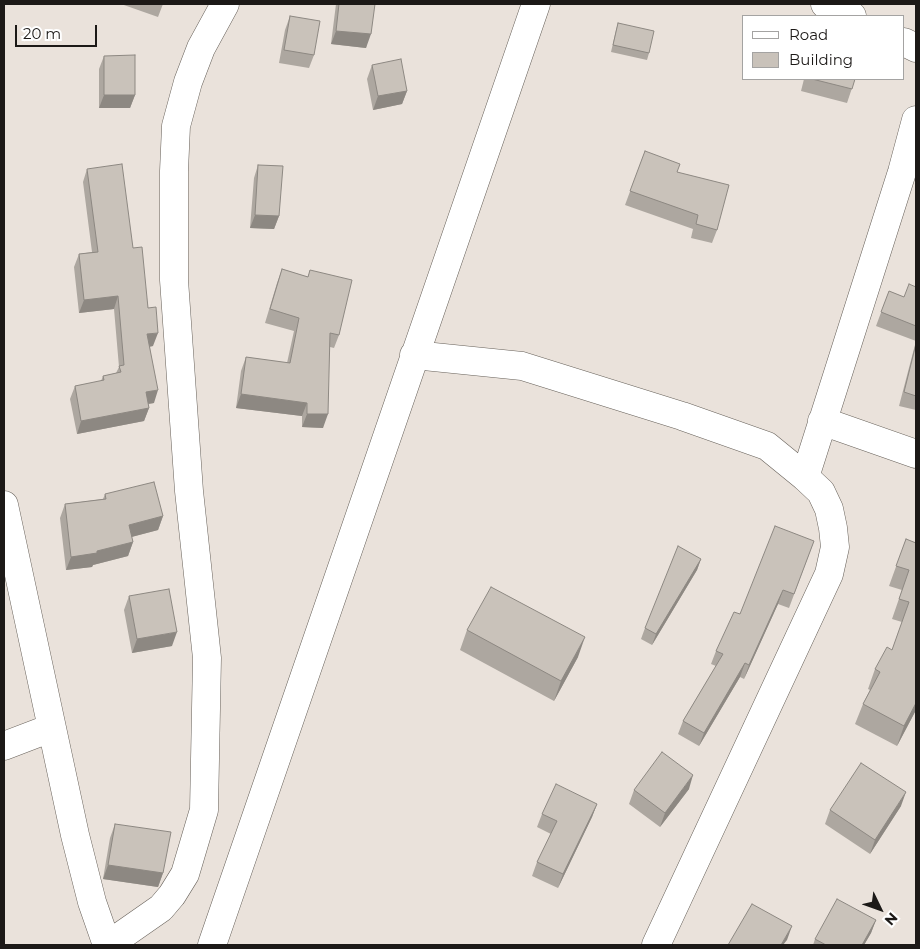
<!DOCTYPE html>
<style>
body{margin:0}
#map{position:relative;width:920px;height:949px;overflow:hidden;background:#eae2db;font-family:Montserrat,sans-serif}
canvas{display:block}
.frame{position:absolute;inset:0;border:5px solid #1c1917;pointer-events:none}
.legend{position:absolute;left:742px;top:15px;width:162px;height:65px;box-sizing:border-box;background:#fff;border:1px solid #a4a3a2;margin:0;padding:6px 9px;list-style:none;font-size:15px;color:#1c1917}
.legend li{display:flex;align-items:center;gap:10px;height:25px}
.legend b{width:25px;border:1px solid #a4a3a2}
.north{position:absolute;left:855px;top:884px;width:50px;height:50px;-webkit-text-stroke:4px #fff;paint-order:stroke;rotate:132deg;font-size:14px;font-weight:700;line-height:20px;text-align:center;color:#1c1917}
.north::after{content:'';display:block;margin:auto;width:18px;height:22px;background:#1c1917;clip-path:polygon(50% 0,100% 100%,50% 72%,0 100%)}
.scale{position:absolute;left:15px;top:25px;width:82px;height:22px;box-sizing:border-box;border:2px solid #1c1917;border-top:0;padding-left:6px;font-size:15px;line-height:18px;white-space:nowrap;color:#1c1917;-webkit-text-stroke:4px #fff;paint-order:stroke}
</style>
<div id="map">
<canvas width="920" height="949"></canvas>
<div class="frame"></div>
<ul class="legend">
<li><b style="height:6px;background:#fff"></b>Road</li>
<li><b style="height:14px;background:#c9c2ba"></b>Building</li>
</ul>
<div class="north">N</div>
<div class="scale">20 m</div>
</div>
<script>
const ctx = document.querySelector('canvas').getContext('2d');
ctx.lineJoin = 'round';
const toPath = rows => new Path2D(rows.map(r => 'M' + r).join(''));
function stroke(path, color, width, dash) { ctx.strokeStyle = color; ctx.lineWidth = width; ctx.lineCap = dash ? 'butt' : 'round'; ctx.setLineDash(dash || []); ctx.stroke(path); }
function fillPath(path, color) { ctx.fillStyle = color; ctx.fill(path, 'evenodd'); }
const minor = toPath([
 [825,4,852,16],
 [904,42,916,48],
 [414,355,522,366,682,416,767,446,805,477,821,492,829,509,833,528,835,547,829,574,656,945],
 [822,421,916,454],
 [805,477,902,172,916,120],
 [4,505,75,835,92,902,107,945],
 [4,746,51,728],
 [108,945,161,908,172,895,185,874,204,810,207,658,189,491,174,280,174,171,176,126,188,82,201,48,225,4],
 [212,945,536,4]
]);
const wall = toPath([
 [121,4,163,4,158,17],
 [336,4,375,4,366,48,331,44],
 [290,16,314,55,309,68,279,63,285,30],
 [618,23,649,53,647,60,611,52,616,30],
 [104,56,135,95,130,108,99,108,99,69],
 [372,65,407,91,402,104,373,110,367,79],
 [804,79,855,79,847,103,801,91],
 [645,151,677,172,717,230,712,243,691,238,693,229,625,205],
 [258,165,279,216,274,229,250,228,254,178],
 [87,169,133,248,148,308,153,346,150,347,154,403,148,404,149,408,144,421,77,434,70,399,75,386,101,381,103,376,116,373,119,367,114,309,79,313,74,267,79,254,92,252,83,182],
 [282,269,308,277,310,270,339,335,334,348,330,347,323,428,302,427,302,416,236,408,241,371,246,357,287,363,294,331,265,323,277,283],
 [916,287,916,410,899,406,916,341,876,326,889,291,904,297],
 [105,494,163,516,158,530,131,537,133,542,128,556,93,565,92,567,66,570,60,518,65,504,103,499],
 [906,539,916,543,916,710,897,746,855,724,863,704,870,690,868,689,875,669,892,650,902,622,892,619,902,590,889,586],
 [814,541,789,608,778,604,744,679,740,677,699,746,678,734,683,721,716,666,711,664,716,651,740,614],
 [701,559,697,570,652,645,641,639,645,628],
 [129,596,172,646,132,653,124,610],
 [467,630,578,657,554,701,460,650],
 [689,789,660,827,629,804,634,790],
 [597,804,592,817,558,888,532,876,537,862,551,834,537,827,542,814],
 [901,806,870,854,825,824,830,810],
 [115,824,163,873,158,887,103,879,110,838],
 [876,920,871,933,864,945,813,945,815,939]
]);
const shadedWall = toPath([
 [336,31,371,34,366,48,331,44],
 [407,91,402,104,373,110,378,96],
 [104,95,135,95,130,108,99,108],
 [255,215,279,216,274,229,250,228],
 [118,296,114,309,79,313,84,300],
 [158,333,153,346,143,347,147,334],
 [158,390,154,403,141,405,146,392],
 [241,394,307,403,302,416,236,408],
 [149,408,144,421,77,434,81,421],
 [307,414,328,414,323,428,302,427],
 [163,516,158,530,124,539,129,525],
 [133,542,128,556,93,565,92,567,66,570,71,557,97,551],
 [701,559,697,570,652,645,656,634],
 [783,590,778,604,744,679,749,665],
 [177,632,172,646,132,653,137,639],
 [585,637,578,657,554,701,561,681],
 [745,663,740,677,699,746,704,733],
 [916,703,916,710,897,746,904,726],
 [693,775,689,789,660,827,665,813],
 [906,792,901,806,870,854,875,840],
 [597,804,592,817,558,888,563,874],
 [108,865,163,873,158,887,103,879],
 [876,920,871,933,864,945,862,945],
 [792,926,787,940,783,945,781,945]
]);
const building = toPath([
 [339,4,375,4,371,34,336,31,339,4],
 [290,16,320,21,314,55,284,50,290,16],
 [618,23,654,31,649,53,613,45,618,23],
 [135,55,135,95,104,95,104,56,135,55],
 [401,59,407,91,378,96,372,65,401,59],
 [812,79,855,79,852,89,812,79],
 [645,151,680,164,677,172,729,185,717,230,696,224,698,215,630,191,645,151],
 [122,164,133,248,142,247,148,308,156,307,158,333,147,334,158,390,146,392,149,408,81,421,75,386,104,380,103,376,121,372,119,366,124,365,118,296,84,300,79,254,98,252,87,169,122,164],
 [258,165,283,166,279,216,255,215,258,165],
 [282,269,308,277,310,270,352,280,339,335,330,333,328,414,307,414,307,403,241,394,246,357,290,363,299,318,270,309,282,269],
 [909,284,916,287,916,326,881,312,889,291,904,297,909,284],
 [916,344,916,396,904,392,916,344],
 [154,482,163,516,129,525,133,542,97,551,97,553,71,557,65,504,106,499,105,494,154,482],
 [775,526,814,541,794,594,783,590,749,665,745,663,704,733,683,721,723,654,716,651,734,612,740,614,775,526],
 [906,539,916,543,916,703,904,726,863,704,880,672,875,669,887,647,892,650,909,602,899,599,909,570,896,566,906,539],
 [678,546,701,559,656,634,645,628,678,546],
 [491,587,585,637,561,681,467,630,491,587],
 [169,589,177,632,137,639,129,596,169,589],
 [662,752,693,775,665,813,634,790,662,752],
 [861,763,906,792,875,840,830,810,861,763],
 [556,784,597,804,563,874,537,862,557,821,542,814,556,784],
 [115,824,171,832,163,873,108,865,115,824],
 [837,899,876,920,862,945,826,945,815,939,837,899],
 [752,904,792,926,781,945,728,945,752,904]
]);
stroke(minor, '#67615a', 29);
stroke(minor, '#fff', 28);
fillPath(wall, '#ada7a0');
fillPath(shadedWall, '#8d8882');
fillPath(building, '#c9c2ba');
stroke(building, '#8d8882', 1);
</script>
